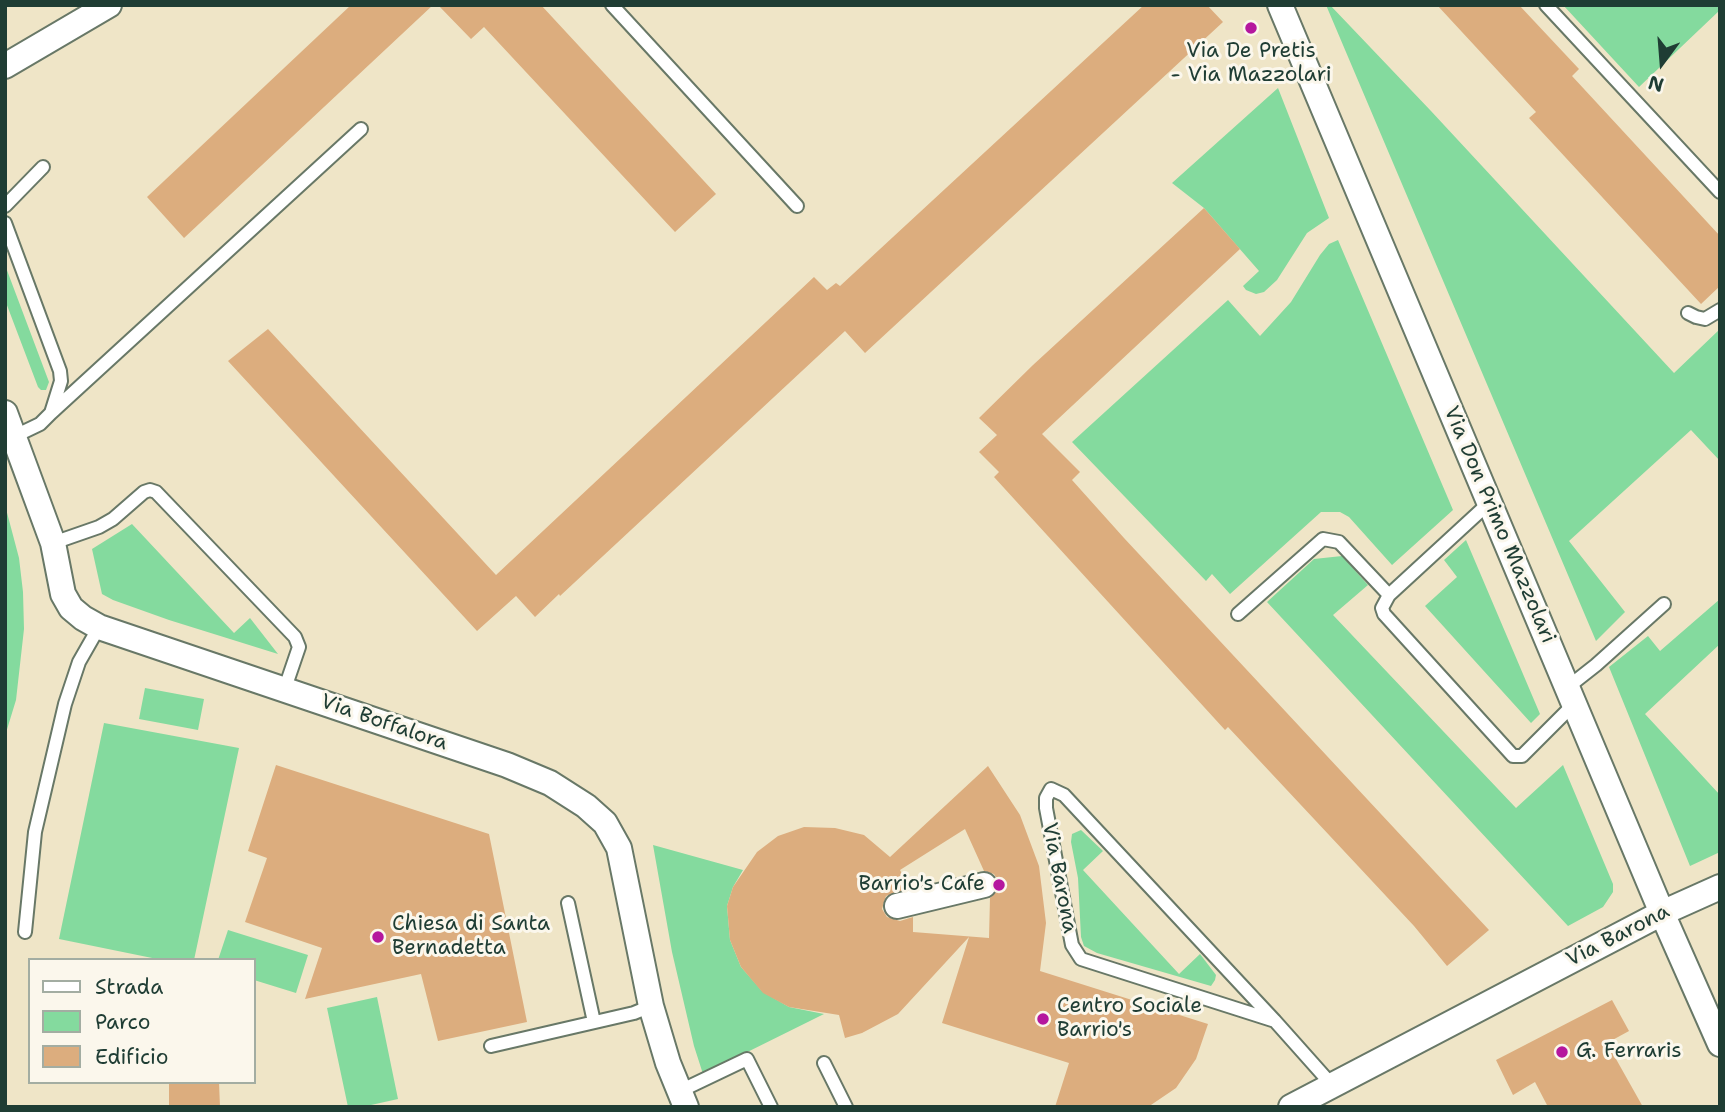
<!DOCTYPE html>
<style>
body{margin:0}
#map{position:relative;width:1725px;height:1112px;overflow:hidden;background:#efe5c7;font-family:"Shantell Sans",sans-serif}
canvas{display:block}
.frame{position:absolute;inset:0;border:7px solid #1f3d34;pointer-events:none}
.legend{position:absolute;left:28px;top:958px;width:228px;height:126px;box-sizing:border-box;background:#fbf7ec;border:2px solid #a3ada2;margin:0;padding:9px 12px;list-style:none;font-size:21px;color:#1f3d34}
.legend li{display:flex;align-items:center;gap:14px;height:35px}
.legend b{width:35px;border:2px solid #a3ada2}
.north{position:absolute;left:1627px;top:28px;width:70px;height:70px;-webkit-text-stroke:5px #fbf7ec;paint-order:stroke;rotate:196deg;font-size:19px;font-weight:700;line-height:28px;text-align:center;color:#1f3d34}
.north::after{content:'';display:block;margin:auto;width:24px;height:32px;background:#1f3d34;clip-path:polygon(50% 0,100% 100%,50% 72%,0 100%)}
</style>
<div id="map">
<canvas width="1725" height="1112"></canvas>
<div class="frame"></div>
<ul class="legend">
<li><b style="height:9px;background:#fff"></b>Strada</li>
<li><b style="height:19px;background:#84da9e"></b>Parco</li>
<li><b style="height:19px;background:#dcad7e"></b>Edificio</li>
</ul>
<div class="north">N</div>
</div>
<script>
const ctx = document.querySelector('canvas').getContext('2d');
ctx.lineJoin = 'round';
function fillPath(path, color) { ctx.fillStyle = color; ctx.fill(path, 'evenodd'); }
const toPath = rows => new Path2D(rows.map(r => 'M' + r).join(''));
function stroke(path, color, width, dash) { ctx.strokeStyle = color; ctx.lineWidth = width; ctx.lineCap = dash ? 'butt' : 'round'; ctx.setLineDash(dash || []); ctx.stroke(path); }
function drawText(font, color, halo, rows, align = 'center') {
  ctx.font = font + ' "Shantell Sans",sans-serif'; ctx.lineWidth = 6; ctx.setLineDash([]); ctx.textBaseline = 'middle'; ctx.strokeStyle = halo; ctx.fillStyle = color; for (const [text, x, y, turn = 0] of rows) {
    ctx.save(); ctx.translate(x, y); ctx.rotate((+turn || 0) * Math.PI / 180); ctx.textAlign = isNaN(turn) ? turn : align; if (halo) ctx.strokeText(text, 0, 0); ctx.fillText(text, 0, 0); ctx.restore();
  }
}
const green = toPath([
 [1326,5,1330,5,1431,111,1674,373,1720,329,1720,461,1691,430,1569,541,1625,612,1596,641],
 [1563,5,1720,5,1720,10,1639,87],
 [1278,88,1329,218,1307,233,1277,280,1264,292,1256,294,1246,290,1243,286,1259,271,1204,208,1172,183],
 [1338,240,1453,510,1392,565,1349,517,1340,512,1321,512,1230,594,1212,574,1206,581,1072,442,1228,300,1260,336,1291,302,1320,255,1329,244],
 [5,265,49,382,46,390,41,390,38,387,5,300],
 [5,505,19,558,23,592,24,629,16,700,5,736],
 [132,524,234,633,250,618,278,654,169,620,113,600,102,594,92,549],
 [1466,540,1540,714,1531,723,1425,606,1457,577,1444,560],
 [1342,556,1368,585,1333,615,1516,808,1563,765,1613,884,1613,892,1603,907,1568,926,1267,602,1314,559],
 [1720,599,1720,644,1645,714,1720,795,1720,852,1690,866,1609,667,1648,636,1660,651],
 [145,688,204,699,198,730,139,719],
 [104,723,239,748,194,960,162,960,59,939],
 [1081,830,1103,851,1083,870,1179,974,1200,954,1216,975,1215,980,1211,986,1097,953,1084,946,1081,937,1078,878,1071,842,1072,834],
 [653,845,743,870,733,887,727,906,730,940,741,967,763,992,789,1007,824,1014,703,1074,694,1046,672,952],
 [228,930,308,955,296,993,254,980,254,960,218,960],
 [377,997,398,1099,362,1107,348,1107,327,1008]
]);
const building = toPath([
 [351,5,433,5,184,238,147,197],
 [438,5,541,5,716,194,675,232,484,27,471,39],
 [1144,5,1207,5,1223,22,865,353,845,331,560,596,559,594,535,617,516,596,477,631,228,361,268,329,496,575,814,277,827,290,836,283,840,286],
 [1437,5,1519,5,1579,69,1572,76,1720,236,1720,286,1701,304,1529,118,1536,112],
 [1204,208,1240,249,1042,434,1080,472,1072,480,1124,538,1489,930,1447,966,1414,926,1358,866,1228,727,1225,730,994,477,999,472,979,452,997,435,979,418,1033,365],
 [276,765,489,834,527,1022,438,1041,421,974,305,999,322,948,245,922,267,858,248,851],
 [988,766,1020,815,1039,866,1046,923,1040,971,1208,1024,1196,1059,1176,1088,1148,1107,1055,1107,1069,1063,942,1023,969,937,898,1014,862,1033,845,1038,839,1015,789,1007,763,993,741,967,730,940,727,906,733,887,757,852,778,836,804,827,835,828,864,835,890,857],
 [965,829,984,871,994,874,999,882,998,890,990,898,989,938,913,932,913,917,900,921,887,917,882,909,886,896,909,888,900,870],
 [1612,1000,1629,1031,1607,1043,1643,1107,1548,1107,1535,1082,1513,1095,1496,1060],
 [169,1082,219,1082,220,1107,169,1107]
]);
const lane = toPath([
 [612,5,797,206],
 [1546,5,1720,192],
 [5,206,43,167],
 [5,223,60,371,61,381,51,413,40,424,15,436],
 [1688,313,1696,317,1705,319,1720,310],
 [51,413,361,129],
 [1489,503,1389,595,1382,608,1384,614,1513,756,1522,756,1574,704],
 [53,543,99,527,113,519,144,492,150,490,156,492,295,637,299,647,285,688],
 [1238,614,1323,539,1339,542,1389,595],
 [1568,687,1596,665,1664,604],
 [568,903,594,1022],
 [25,932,35,832,65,704,79,662,99,627],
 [1275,1021,1081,959,1072,945,1046,808,1046,798,1051,789,1064,795,1275,1021,1332,1085],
 [491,1046,634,1013,651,1006],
 [824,1063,846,1107],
 [680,1091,747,1059,771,1107]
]);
const street = toPath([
 [1280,5,1662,913,1720,1044],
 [5,66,109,5],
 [5,413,53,543,63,594,71,608,83,618,99,627,507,765,550,783,586,806,605,823,619,848,651,1006,668,1063,686,1107],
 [897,906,984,885],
 [1291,1107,1662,913,1720,887]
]);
const markers = [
 [1251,28,7,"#b5179e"],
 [999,885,7,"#b5179e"],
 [378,937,7,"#b5179e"],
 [1043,1019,7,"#b5179e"],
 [1562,1052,7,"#b5179e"]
];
const poiNames = [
 ["Via De Pretis",1251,52,"center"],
 ["- Via Mazzolari",1251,76,"center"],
 ["Barrio's Cafe",985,885,"right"],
 ["Chiesa di Santa",392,925],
 ["Bernadetta",392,949],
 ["Centro Sociale",1057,1007],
 ["Barrio's",1057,1031],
 ["G. Ferraris",1576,1052]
];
const streetNames = [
 ["Via Don Primo Mazzolari",1499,525,67],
 ["Via Boffalora",384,723,19],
 ["Via Barona",1059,878,79],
 ["Via Barona",1618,936,-27]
];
fillPath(green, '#84da9e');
fillPath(building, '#dcad7e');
stroke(lane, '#687867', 16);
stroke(street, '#687867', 28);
stroke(lane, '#fff', 12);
stroke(street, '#fff', 24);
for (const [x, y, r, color] of markers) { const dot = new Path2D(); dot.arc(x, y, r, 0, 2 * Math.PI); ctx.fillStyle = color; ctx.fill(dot); stroke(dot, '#fbf7ec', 2.5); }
drawText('21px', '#1f3d34', '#fbf7ec', poiNames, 'left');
drawText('21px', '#1f3d34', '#fbf7ec', streetNames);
</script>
